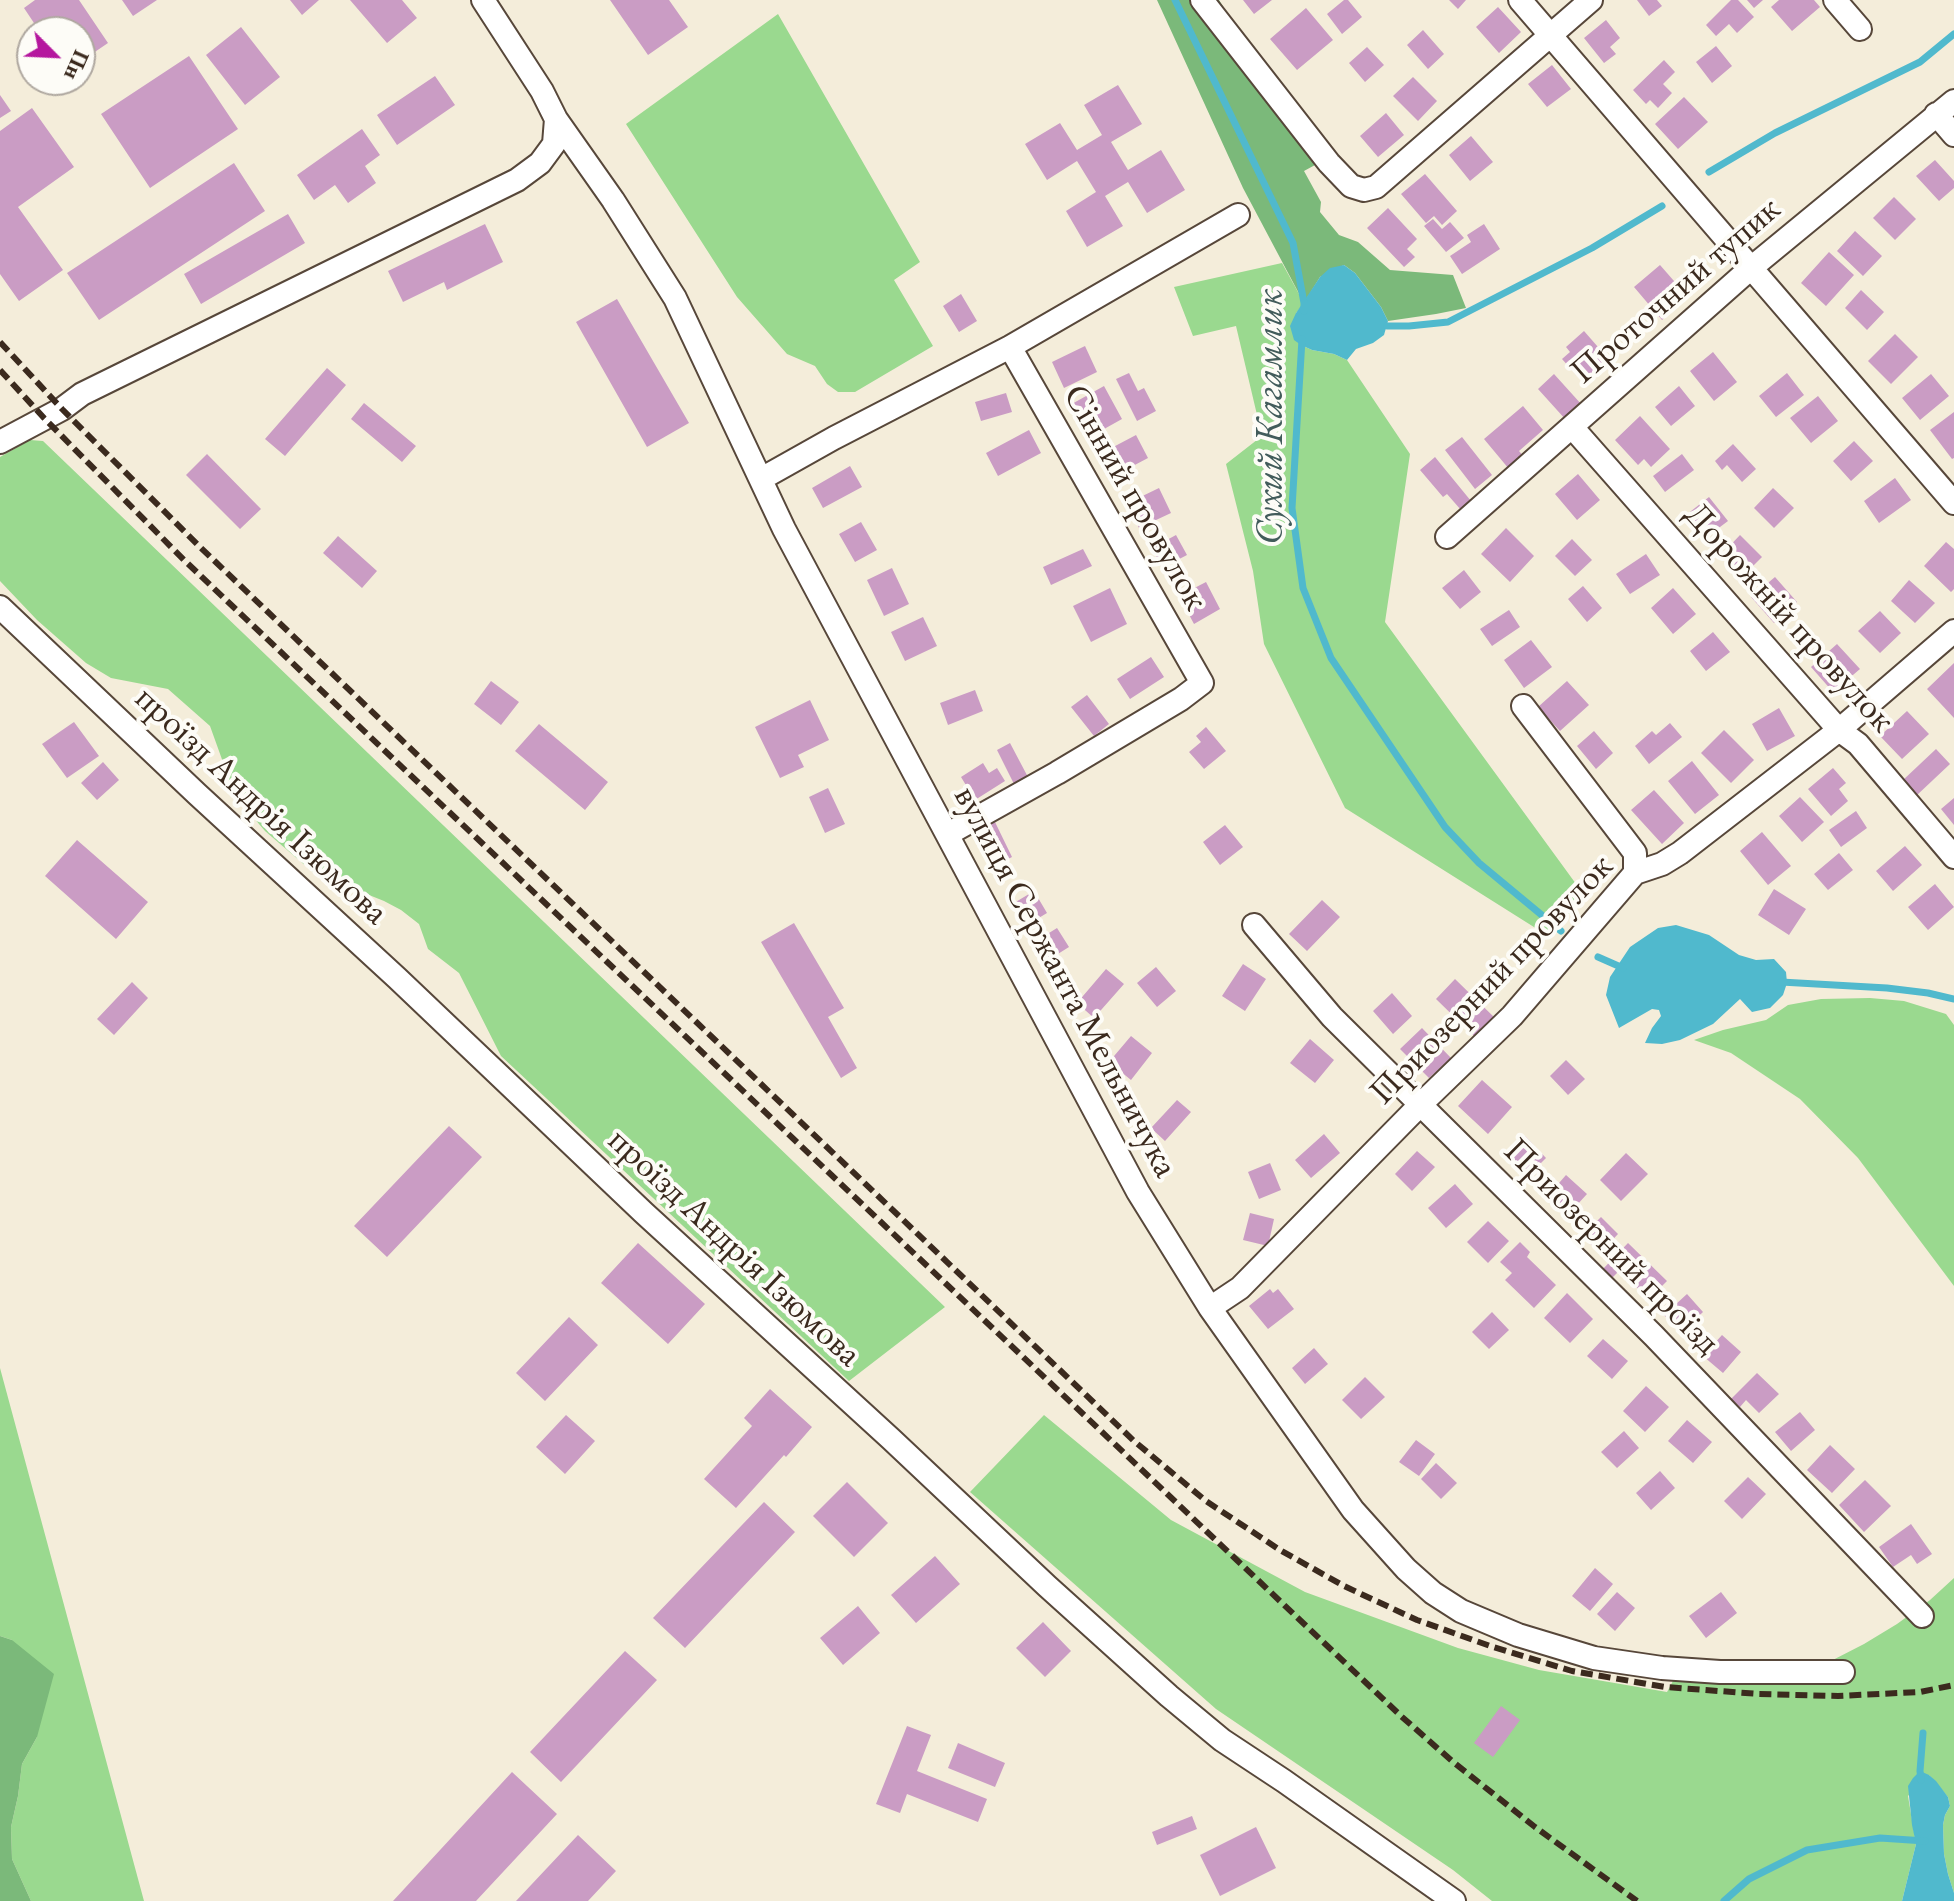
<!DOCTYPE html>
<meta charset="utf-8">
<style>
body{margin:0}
#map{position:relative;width:1954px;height:1901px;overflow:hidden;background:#f4edda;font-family:"EB Garamond",serif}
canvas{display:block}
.north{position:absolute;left:16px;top:16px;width:80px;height:80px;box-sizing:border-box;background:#fdfcf7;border:2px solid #afa8a0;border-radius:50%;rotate:114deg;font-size:22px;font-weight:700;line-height:32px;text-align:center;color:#3b2a1e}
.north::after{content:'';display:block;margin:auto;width:28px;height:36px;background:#b5179e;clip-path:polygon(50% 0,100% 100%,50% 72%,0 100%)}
</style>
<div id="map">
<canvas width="1954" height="1901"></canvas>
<div class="north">Пн</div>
</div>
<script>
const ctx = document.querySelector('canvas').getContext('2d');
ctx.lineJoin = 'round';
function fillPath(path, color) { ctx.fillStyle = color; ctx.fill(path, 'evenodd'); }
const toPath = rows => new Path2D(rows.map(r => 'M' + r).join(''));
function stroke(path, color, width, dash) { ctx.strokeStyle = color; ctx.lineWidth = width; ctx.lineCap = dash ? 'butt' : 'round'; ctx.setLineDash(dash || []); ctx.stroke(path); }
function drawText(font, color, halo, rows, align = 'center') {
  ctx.font = font + ' "EB Garamond",serif'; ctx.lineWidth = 8; ctx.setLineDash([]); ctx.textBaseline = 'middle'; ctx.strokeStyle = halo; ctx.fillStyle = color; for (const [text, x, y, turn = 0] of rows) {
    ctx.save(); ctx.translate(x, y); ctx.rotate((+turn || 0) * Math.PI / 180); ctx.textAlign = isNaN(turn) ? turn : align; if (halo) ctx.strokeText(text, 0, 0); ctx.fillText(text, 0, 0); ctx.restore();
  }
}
const green = toPath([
 [778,14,920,262,894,280,933,346,855,392,838,392,827,384,815,366,787,354,737,297,626,124],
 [1282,263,1304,303,1296,313,1301,345,1312,350,1334,354,1347,360,1410,454,1385,622,1587,899,1545,934,1345,808,1264,644,1253,571,1226,464,1262,436,1236,326,1193,336,1174,287],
 [30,440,43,441,945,1307,849,1381,501,1056,459,973,428,949,419,924,401,910,384,901,314,873,265,831,241,803,233,790,210,726,168,689,111,678,86,663,37,620,0,581,0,457],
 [1870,998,1904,1001,1946,1014,1954,1025,1954,1286,1858,1158,1800,1099,1731,1053,1694,1040,1723,1030,1766,1020,1788,1005,1821,999],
 [0,1368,144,1901,31,1901,12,1859,11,1827,18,1796,22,1764,37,1737,12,1640,0,1636],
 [1044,1415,1171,1520,1305,1592,1458,1648,1539,1670,1667,1692,1685,1659,1825,1664,1864,1644,1897,1624,1930,1600,1954,1578,1954,1893,1948,1874,1944,1854,1943,1825,1945,1815,1950,1806,1948,1797,1929,1775,1908,1796,1916,1844,1902,1901,1492,1901,1453,1870,1216,1709,970,1492]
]);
const forest = toPath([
 [1157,0,1219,0,1317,158,1315,165,1304,171,1321,202,1320,212,1339,235,1358,242,1390,270,1453,275,1466,308,1436,314,1388,321,1381,307,1355,273,1344,265,1320,277,1304,303,1243,188],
 [0,1636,12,1640,54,1674,37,1737,22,1764,18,1796,11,1827,12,1859,31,1901,0,1901]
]);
const water = toPath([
 [1344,265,1355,273,1381,307,1388,321,1384,335,1373,343,1356,349,1347,360,1334,354,1312,350,1301,345,1294,340,1290,326,1296,313,1320,277,1330,268],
 [1676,925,1709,935,1739,955,1756,960,1774,959,1786,972,1787,983,1783,995,1770,1008,1752,1012,1740,999,1713,1024,1680,1040,1662,1044,1645,1043,1652,1028,1661,1016,1659,1010,1652,1009,1619,1028,1606,995,1610,977,1630,947,1658,928],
 [1920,1771,1929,1775,1936,1781,1948,1797,1950,1806,1945,1815,1943,1825,1944,1854,1948,1874,1954,1893,1954,1901,1902,1901,1916,1844,1912,1825,1908,1786,1913,1778]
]);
const stream = toPath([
 [1175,0,1293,243,1304,303,1304,311],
 [1709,172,1775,133,1920,62,1954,34],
 [1387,326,1409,326,1448,322,1592,248,1662,206],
 [1302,339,1292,508,1303,588,1331,658,1445,827,1479,863,1561,931],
 [1598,957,1623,968],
 [1781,982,1887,988,1928,993,1954,999],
 [1921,1780,1920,1771,1923,1733],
 [1724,1901,1749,1879,1807,1850,1880,1838,1925,1841]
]);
const building = toPath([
 [35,0,79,0,108,43,80,62,80,32,40,32,24,8],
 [122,0,157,0,133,16],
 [290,0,319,0,302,15],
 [350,0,402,0,417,18,387,43],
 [610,0,669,0,688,27,648,55],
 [1243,0,1272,0,1254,14],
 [1344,0,1348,0,1362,17,1342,34,1327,14],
 [1449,0,1466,0,1458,9],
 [1637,0,1657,0,1662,6,1649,16],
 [1731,0,1738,0,1754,17,1737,33,1729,24,1716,36,1706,25],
 [1747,0,1763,0,1754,8],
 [1779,0,1814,0,1820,7,1792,31,1771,7],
 [1498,7,1521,32,1499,53,1476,27],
 [1306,8,1333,40,1297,70,1270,39],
 [1606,20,1620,38,1610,47,1616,54,1604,63,1584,38],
 [241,27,280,77,245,105,206,55],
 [1423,30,1444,54,1428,69,1407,45],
 [1716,46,1732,66,1712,83,1696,62],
 [1367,47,1384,65,1365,82,1349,63],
 [189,56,238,129,150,188,101,114],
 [1664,60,1675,72,1663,84,1672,93,1658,108,1650,100,1646,104,1633,90],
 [1552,65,1571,89,1547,107,1528,84],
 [435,76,455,105,397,145,377,115],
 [1413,77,1437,101,1418,121,1393,96],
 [1118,85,1142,124,1111,142,1128,170,1161,150,1185,190,1147,213,1128,182,1105,196,1123,226,1087,247,1066,211,1096,192,1077,161,1047,180,1025,144,1060,123,1077,150,1102,135,1084,105],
 [0,95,11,111,0,118],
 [1684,97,1708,122,1678,149,1655,124],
 [32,108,74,167,18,207,63,270,19,301,0,274,0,131],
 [1386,113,1404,135,1378,157,1360,136],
 [362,129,380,155,365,166,376,183,348,203,335,185,314,200,297,175],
 [1471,136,1493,162,1470,181,1449,155],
 [1935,160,1954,181,1954,188,1939,201,1916,176],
 [234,163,265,211,99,320,67,273],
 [1425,174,1457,211,1442,225,1434,216,1426,223,1401,194],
 [1894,197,1916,219,1895,240,1873,218],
 [1388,208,1417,239,1407,249,1415,257,1404,267,1367,228],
 [288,214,305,243,201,304,184,274],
 [1433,219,1442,229,1450,222,1464,238,1446,252,1424,226],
 [485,224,503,262,447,290,444,282,403,302,388,271],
 [1484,224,1500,249,1462,274,1450,256,1471,242,1467,235],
 [1855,231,1882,256,1863,276,1837,251],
 [1829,252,1854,275,1826,306,1801,283],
 [1660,265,1688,297,1662,320,1634,287],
 [1861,290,1884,312,1867,330,1845,308],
 [961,294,977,321,959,332,943,306],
 [617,299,689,423,647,447,576,322],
 [1584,331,1612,363,1586,386,1562,359,1570,352,1566,347],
 [1895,334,1918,357,1891,384,1868,361],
 [1085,346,1097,372,1064,388,1052,362],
 [1713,352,1737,382,1714,401,1690,371],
 [327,368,346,385,285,456,265,439],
 [1129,373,1138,391,1144,388,1156,411,1137,421,1116,379],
 [1787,373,1804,395,1776,417,1759,396],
 [1554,374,1582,405,1566,420,1538,389],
 [1931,374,1949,396,1920,420,1902,398],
 [1104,386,1122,419,1088,438,1070,405],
 [1679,386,1695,406,1671,426,1655,407],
 [1006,393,1012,412,981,421,975,402],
 [1818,396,1838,421,1811,443,1790,418],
 [364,403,416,446,402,462,351,419],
 [1523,406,1543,430,1519,451,1524,457,1509,469,1484,439],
 [1954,412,1954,458,1952,459,1930,430],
 [1640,416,1670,449,1651,467,1644,459,1638,465,1615,440],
 [1029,430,1041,453,998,476,986,453],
 [1136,435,1148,458,1112,477,1100,454],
 [1462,437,1492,475,1475,489,1445,450],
 [1854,441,1873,461,1851,481,1833,461],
 [1733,444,1756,469,1742,482,1727,465,1722,470,1715,461],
 [207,454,261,509,240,529,186,475],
 [1682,454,1694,470,1665,492,1653,476],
 [1435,457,1471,501,1461,510,1447,494,1443,497,1420,470],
 [850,466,862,487,823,508,812,488],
 [1578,474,1600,500,1577,520,1555,494],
 [1895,478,1911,500,1879,523,1864,501],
 [1159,488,1171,513,1139,528,1128,503],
 [1773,488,1794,508,1774,528,1754,508],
 [1709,497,1728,521,1704,539,1686,515],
 [861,522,877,550,855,562,839,534],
 [1506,528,1534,556,1510,582,1481,554],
 [1176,535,1187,555,1162,568,1152,548],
 [1740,535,1762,557,1742,577,1721,555],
 [338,536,377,571,362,588,323,553],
 [1572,539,1592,560,1575,576,1555,556],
 [1946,542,1954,549,1954,589,1951,592,1924,566],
 [1083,549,1092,566,1051,585,1043,567],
 [1646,554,1660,575,1630,594,1616,574],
 [892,568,909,604,884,616,867,580],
 [1464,570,1481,592,1460,609,1442,588],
 [1775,577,1797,602,1774,623,1751,597],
 [1909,580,1935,603,1915,623,1891,601],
 [1206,582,1220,609,1194,624,1179,596],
 [1583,586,1602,608,1587,622,1568,599],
 [1110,588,1127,624,1091,642,1073,606],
 [1673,588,1696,614,1673,634,1651,608],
 [1509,610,1520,627,1492,646,1480,629],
 [1880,611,1901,633,1880,653,1858,631],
 [923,617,937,646,905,661,891,632],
 [1713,632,1730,652,1706,671,1690,651],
 [1531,640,1552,667,1524,688,1504,660],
 [1837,644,1860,669,1833,692,1811,667],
 [1151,657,1164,677,1130,699,1117,679],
 [1954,663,1954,718,1927,689],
 [491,681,519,702,501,725,474,704],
 [1567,681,1589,705,1560,731,1538,707],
 [975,690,983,711,948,725,940,703],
 [1087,695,1109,724,1094,736,1071,707],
 [810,700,829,740,798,755,804,767,780,778,755,727],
 [1779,708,1795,736,1767,751,1752,724],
 [1907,711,1929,734,1902,759,1880,736],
 [74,722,99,756,67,778,42,744],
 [1670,723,1682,737,1649,764,1635,746,1652,731,1656,735],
 [539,724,608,782,585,810,515,751],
 [1206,727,1226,751,1204,769,1189,752,1201,742,1196,736],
 [1724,730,1754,760,1731,783,1701,753],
 [1594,731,1613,753,1596,769,1577,746],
 [1010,743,1029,779,1015,786,997,750],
 [1936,749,1950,764,1916,796,1902,781],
 [1692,761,1719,795,1695,814,1668,781],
 [103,762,119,780,97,800,81,783],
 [983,763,989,773,997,768,1005,781,975,800,961,777],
 [1833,768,1846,783,1839,789,1848,801,1831,816,1808,789],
 [828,788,845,824,825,833,809,797],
 [1654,790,1684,823,1662,844,1631,810],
 [1800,797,1824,822,1802,842,1779,816],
 [1954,798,1954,825,1941,809],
 [1856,811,1867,828,1841,847,1829,830],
 [995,822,1012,857,994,866,977,831],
 [1225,825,1243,847,1220,865,1203,842],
 [1762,832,1791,866,1768,885,1740,851],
 [77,840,148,902,116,939,45,876],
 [1905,846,1922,865,1893,891,1876,871],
 [1839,853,1853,870,1828,890,1814,874],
 [1935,884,1954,907,1928,930,1908,907],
 [1774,889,1806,909,1789,935,1758,915],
 [1034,891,1047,913,1027,925,1014,903],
 [1322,900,1340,917,1307,951,1289,934],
 [794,923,844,1008,828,1017,857,1068,841,1078,761,942],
 [1057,928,1069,947,1045,962,1033,943],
 [1243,964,1266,979,1245,1011,1222,996],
 [1156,967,1176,991,1157,1007,1137,983],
 [1106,969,1124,984,1094,1018,1077,1003],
 [1455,979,1496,1019,1477,1039,1436,999],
 [132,982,148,998,114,1035,97,1019],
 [1392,993,1412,1016,1393,1034,1373,1011],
 [1422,1028,1451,1058,1429,1078,1400,1049],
 [1131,1036,1152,1053,1131,1080,1109,1062],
 [1310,1039,1334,1060,1315,1083,1290,1063],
 [1566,1060,1585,1079,1568,1095,1550,1076],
 [1482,1080,1512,1107,1488,1134,1458,1106],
 [1177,1100,1191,1112,1165,1141,1151,1128],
 [449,1126,482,1157,387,1257,354,1226],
 [1324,1134,1340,1153,1311,1178,1295,1160],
 [1525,1136,1546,1158,1525,1179,1503,1157],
 [1417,1151,1435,1167,1412,1191,1395,1174],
 [1626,1153,1648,1174,1621,1201,1600,1180],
 [1270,1163,1281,1190,1259,1199,1248,1172],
 [1566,1175,1587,1194,1566,1217,1545,1199],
 [1455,1184,1473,1204,1446,1228,1428,1208],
 [1250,1213,1274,1219,1268,1246,1243,1240],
 [1601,1217,1618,1234,1600,1253,1582,1236],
 [1488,1221,1509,1241,1488,1263,1467,1242],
 [1520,1242,1530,1252,1527,1257,1556,1285,1534,1308,1505,1280,1512,1273,1500,1262],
 [638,1243,705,1304,668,1344,601,1283],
 [1628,1243,1667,1281,1649,1299,1619,1271,1611,1279,1602,1270],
 [1270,1289,1273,1293,1278,1289,1294,1309,1268,1329,1249,1306],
 [1567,1293,1593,1319,1570,1343,1544,1318],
 [1687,1294,1703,1312,1681,1333,1664,1315],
 [1492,1312,1509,1330,1489,1349,1472,1332],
 [569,1317,598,1345,545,1401,516,1373],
 [1722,1335,1741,1352,1723,1373,1703,1356],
 [1603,1339,1628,1361,1612,1379,1587,1356],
 [1314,1348,1328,1364,1305,1384,1292,1368],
 [1757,1373,1779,1394,1759,1413,1746,1400,1740,1407,1731,1399],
 [1365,1377,1385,1397,1361,1419,1342,1400],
 [1646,1386,1669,1407,1645,1432,1623,1411],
 [770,1389,812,1427,786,1457,784,1455,736,1508,704,1479,752,1426,744,1418],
 [1800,1412,1815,1430,1791,1451,1775,1432],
 [566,1415,595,1441,565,1474,536,1447],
 [1687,1420,1712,1442,1693,1463,1668,1441],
 [1624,1431,1639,1448,1617,1468,1601,1452],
 [1416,1440,1435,1454,1419,1476,1399,1462],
 [1830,1445,1855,1469,1832,1493,1807,1470],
 [1436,1463,1457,1483,1441,1499,1421,1479],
 [1660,1471,1675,1488,1651,1510,1636,1493],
 [1748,1477,1766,1494,1742,1519,1724,1501],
 [1865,1480,1891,1506,1864,1532,1839,1505],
 [847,1482,888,1523,854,1557,813,1516],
 [764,1502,795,1532,685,1648,653,1618],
 [1911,1524,1932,1554,1917,1564,1911,1555,1893,1567,1879,1547],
 [935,1556,960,1584,916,1623,891,1595],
 [1595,1568,1613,1584,1590,1611,1572,1596],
 [1617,1592,1635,1608,1615,1631,1597,1614],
 [1721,1592,1737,1613,1706,1638,1689,1616],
 [858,1606,880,1633,843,1665,820,1638],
 [1043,1622,1071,1651,1045,1677,1016,1648],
 [625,1651,657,1680,561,1782,530,1752],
 [1501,1706,1520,1720,1493,1757,1474,1743],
 [907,1726,931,1735,917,1771,987,1799,978,1822,907,1794,900,1813,876,1804],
 [958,1743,1005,1763,995,1787,948,1768],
 [512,1772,557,1814,476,1901,393,1901],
 [1192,1816,1197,1829,1157,1845,1152,1832],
 [1256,1827,1276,1868,1220,1896,1200,1855],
 [578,1835,616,1871,588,1901,516,1901]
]);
const minor = toPath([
 [483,0,542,91,556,119,613,200,675,298,784,529,1138,1192,1210,1308,1353,1510,1406,1569,1433,1593,1461,1611,1518,1635,1594,1658,1662,1668,1720,1672,1843,1672],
 [1202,0,1329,163,1351,186,1364,190,1376,187,1591,0],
 [1520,0,1954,503],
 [1835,0,1860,29],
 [1936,114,1954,135],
 [1572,427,1839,730,1858,744,1954,857],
 [0,442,62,409,82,394,517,180,540,163,554,144,556,119],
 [761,479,834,438,1010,347,1238,215],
 [1447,537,1751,268,1954,101],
 [0,607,197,794,397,978,644,1213,891,1439,1047,1586,1169,1696,1222,1740,1284,1781,1454,1901],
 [1523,706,1635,853,1635,873],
 [948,834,1057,773,1181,699,1202,683,1010,347],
 [1254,925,1332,1017,1654,1336,1922,1616],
 [1210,1308,1240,1288,1420,1105,1512,1016,1635,873,1662,864,1680,853,1839,730,1954,631]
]);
const rail = toPath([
 [0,342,62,409,199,546,1134,1441,1206,1501,1280,1550,1344,1586,1417,1620,1493,1647,1572,1671,1665,1687,1759,1694,1838,1696,1920,1692,1954,1685],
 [0,370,44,418,184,560,1401,1716,1452,1761,1535,1827,1637,1901]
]);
const streetNames = [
 ["Проточний тупик",1676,291,-41],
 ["Сінний провулок",1135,498,60],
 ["Дорожній провулок",1789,618,48],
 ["проїзд Андрія Ізюмова",261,806,43],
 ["Приозерний провулок",1492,980,-46],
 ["вулиця Сержанта Мельничука",1065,982,62],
 ["Приозерний проїзд",1611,1247,45],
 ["проїзд Андрія Ізюмова",734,1248,43]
];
const waterNames = [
 ["Сухий Кагамлик",1271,417,-90]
];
fillPath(green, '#9ad98f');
fillPath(forest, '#7bb97a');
fillPath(water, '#50b9cd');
stroke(stream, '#50b9cd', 7);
fillPath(building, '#ca9cc4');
stroke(minor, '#57473a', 26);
stroke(minor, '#fff', 22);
stroke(rail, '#3b2a1e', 6, [12, 6]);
drawText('36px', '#3b2a1e', '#fdfcf7', streetNames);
drawText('italic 38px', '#425c5b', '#fdfcf7', waterNames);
</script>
